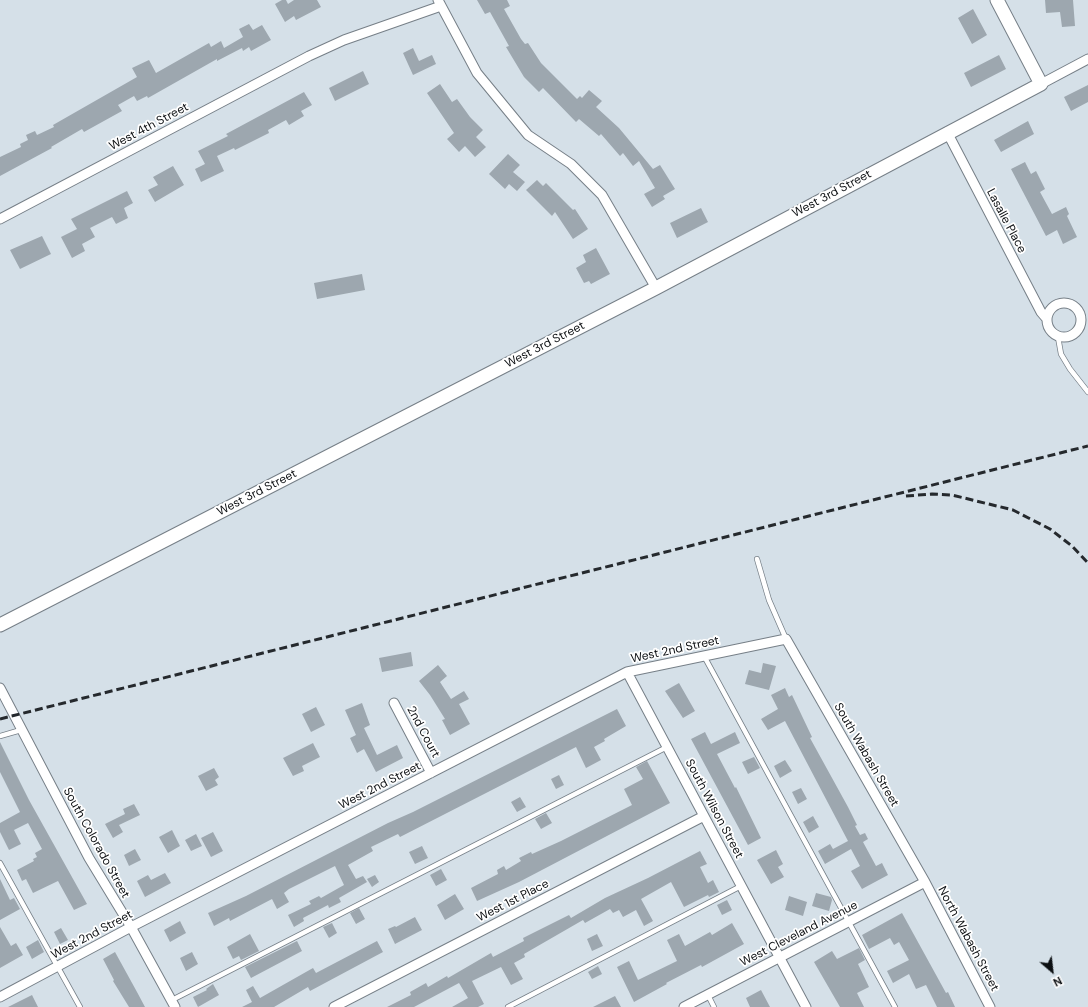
<!DOCTYPE html>
<style>
body{margin:0}
#map{position:relative;width:1088px;height:1007px;overflow:hidden;background:#d5e0e8;font-family:"DM Sans",sans-serif}
canvas{display:block}
.north{position:absolute;left:1032px;top:951px;width:40px;height:40px;-webkit-text-stroke:3px #fff;paint-order:stroke;rotate:152deg;font-size:11px;font-weight:700;line-height:16px;text-align:center;color:#0c0f12}
.north::after{content:'';display:block;margin:auto;width:14px;height:18px;background:#0c0f12;clip-path:polygon(50% 0,100% 100%,50% 72%,0 100%)}
</style>
<div id="map">
<canvas width="1088" height="1007"></canvas>
<div class="north">N</div>
</div>
<script>
const ctx = document.querySelector('canvas').getContext('2d');
ctx.lineJoin = 'round';
function fillPath(path, color) { ctx.fillStyle = color; ctx.fill(path, 'evenodd'); }
const toPath = rows => new Path2D(rows.map(r => 'M' + r).join(''));
function stroke(path, color, width, dash) { ctx.strokeStyle = color; ctx.lineWidth = width; ctx.lineCap = dash ? 'butt' : 'round'; ctx.setLineDash(dash || []); ctx.stroke(path); }
function drawText(font, color, halo, rows, align = 'center') {
  ctx.font = font + ' "DM Sans",sans-serif'; ctx.lineWidth = 3.5; ctx.setLineDash([]); ctx.textBaseline = 'middle'; ctx.strokeStyle = halo; ctx.fillStyle = color; for (const [text, x, y, turn = 0] of rows) {
    ctx.save(); ctx.translate(x, y); ctx.rotate((+turn || 0) * Math.PI / 180); ctx.textAlign = isNaN(turn) ? turn : align; if (halo) ctx.strokeText(text, 0, 0); ctx.fillText(text, 0, 0); ctx.restore();
  }
}
const building = toPath([
 [282,0,286,0,288,4,294,0,317,0,321,7,296,20,294,16,285,22,275,4],
 [477,0,507,0,510,6,504,9,521,39,525,44,528,43,541,63,577,99,580,96,582,98,589,90,602,101,596,107,619,128,653,169,660,165,675,189,663,196,665,199,652,207,644,194,655,188,639,161,633,166,623,153,620,156,601,134,599,136,579,119,576,122,543,88,539,92,524,77,506,47,509,46,490,12,485,14],
 [1045,0,1073,0,1075,26,1062,27,1060,12,1046,13],
 [973,9,987,35,972,44,958,18],
 [249,24,253,30,262,25,271,40,251,51,249,47,243,51,242,48,217,61,217,59,148,98,147,96,137,101,134,96,118,105,122,111,84,132,82,129,51,147,52,148,0,176,0,157,21,147,20,144,28,140,26,135,35,131,37,135,54,127,53,125,137,77,132,68,149,60,156,73,209,43,211,47,221,41,224,48,243,37,239,29],
 [413,48,419,61,432,55,436,64,413,75,403,53],
 [999,55,1006,69,971,87,964,73],
 [363,71,369,84,335,101,329,88],
 [440,84,452,102,457,99,470,117,483,130,476,137,486,147,475,157,465,146,459,152,447,139,454,133,427,93],
 [1088,85,1088,102,1071,111,1064,97],
 [304,92,312,105,301,111,304,116,289,125,286,120,268,130,269,133,235,150,234,148,217,156,224,171,201,182,195,169,205,164,198,151,228,136,226,134],
 [1028,121,1034,134,1001,152,994,140],
 [508,154,520,165,513,172,525,182,517,191,509,184,505,189,489,174],
 [1025,162,1031,174,1036,171,1045,189,1040,192,1052,214,1066,207,1069,214,1067,216,1077,237,1063,244,1057,230,1046,236,1011,169],
 [173,166,184,185,155,202,148,190,158,185,153,177],
 [537,180,543,186,546,183,573,210,575,209,588,229,573,239,555,212,552,216,526,190],
 [127,191,133,203,124,208,128,218,116,224,112,217,90,228,95,237,82,244,85,251,72,258,61,237,77,229,71,219],
 [701,208,708,222,677,238,670,223],
 [42,236,51,254,20,269,10,250],
 [596,248,610,274,591,284,589,281,584,283,576,268,586,262,583,255],
 [362,274,365,290,317,299,314,283],
 [411,652,413,666,382,672,379,658],
 [763,663,776,666,769,690,745,684,749,670,761,673],
 [438,665,447,676,440,682,451,699,464,691,469,699,459,704,470,724,450,735,442,720,445,719,430,695,419,681],
 [679,683,695,711,683,718,665,691],
 [785,688,789,697,792,695,812,737,810,738,848,807,857,825,855,826,860,835,865,833,868,839,863,842,876,866,882,863,888,875,862,889,851,871,860,866,851,849,825,864,818,851,830,844,833,849,848,841,785,721,768,730,761,719,778,709,771,695],
 [362,703,370,725,364,728,377,755,397,745,403,758,376,772,364,749,357,753,350,738,356,735,345,710],
 [316,707,325,725,311,732,302,714],
 [617,709,626,726,604,739,605,741,594,747,601,760,586,768,576,747,400,837,398,834,371,847,373,851,348,865,356,879,363,876,367,882,339,898,341,902,329,908,328,905,303,918,304,921,294,927,288,915,311,904,309,901,319,896,321,898,344,885,335,866,289,889,284,893,289,902,277,909,272,899,230,921,229,918,214,926,208,913,246,896,388,823,413,812],
 [705,732,711,744,735,732,740,743,717,754,735,788,736,787,761,838,748,845,691,739],
 [0,742,29,800,87,904,74,910,58,881,33,893,26,879,22,881,17,870,34,861,33,859,37,857,35,853,42,849,28,823,14,830,21,844,9,850,0,832,0,823,20,812,0,772],
 [313,743,320,757,302,766,304,771,293,776,283,758],
 [754,757,760,768,748,774,742,762],
 [785,760,792,771,780,778,774,766],
 [647,761,670,803,519,882,477,901,471,888,498,874,497,870,504,866,506,870,521,861,519,858,531,852,532,854,561,841,632,805,624,789,643,779,636,767],
 [214,768,219,777,215,780,218,785,206,791,198,776],
 [559,775,564,785,556,789,551,779],
 [801,788,807,799,798,804,792,792],
 [520,797,526,807,517,812,511,802],
 [134,804,140,815,119,825,123,832,113,838,105,824,125,814,123,809],
 [546,813,552,823,541,829,535,819],
 [813,816,819,827,809,833,803,822],
 [172,830,180,846,168,853,159,837],
 [213,832,223,851,211,857,201,838],
 [196,834,202,846,191,851,185,840],
 [422,846,428,858,415,864,409,852],
 [135,849,141,860,129,866,124,855],
 [776,850,783,864,778,867,784,877,771,884,757,860],
 [700,851,707,864,700,867,708,883,713,880,719,892,709,897,708,895,684,907,671,882,641,899,653,921,644,926,636,910,623,917,619,910,613,913,610,909,585,923,583,920,524,954,525,957,514,963,523,979,511,985,501,967,472,981,484,1004,478,1007,452,1007,468,998,459,983,414,1007,387,1007,411,995,410,992,426,983,428,987,447,976,448,978,491,953,493,957,524,941,523,938,569,915,571,918,605,898,648,878],
 [441,869,447,880,436,886,430,875],
 [165,873,171,883,145,897,137,881,148,875,151,880],
 [375,875,379,882,372,887,367,879],
 [0,879,10,900,14,898,20,909,0,920],
 [816,893,831,897,832,900,829,911,812,906],
 [455,894,464,909,445,920,437,905],
 [789,896,807,902,803,916,785,910],
 [727,900,732,910,722,915,717,905],
 [359,908,365,919,356,924,350,913],
 [902,913,946,993,948,992,955,1007,937,1007,926,985,916,989,909,974,893,983,887,971,909,960,899,942,894,945,890,938,869,949,862,935],
 [415,917,422,930,395,944,388,929,395,926,396,927],
 [180,921,186,933,170,942,164,930],
 [332,923,337,933,329,938,323,927],
 [732,923,744,944,702,967,701,965,666,983,667,984,634,1002,617,967,629,961,638,980,677,961,667,940,679,934,685,946,710,932,712,935],
 [0,927,11,946,16,943,23,955,0,968],
 [61,928,68,940,60,944,54,932],
 [250,934,259,951,241,960,239,956,233,959,227,947],
 [597,934,603,946,592,951,587,939],
 [38,940,44,952,32,959,26,947],
 [297,941,302,951,251,978,245,967],
 [377,941,383,952,310,991,308,987,274,1007,242,1007,252,1002,246,990,253,986,260,998,313,968,316,973],
 [859,948,865,960,858,964,869,987,857,993,864,1007,840,1007,814,962,832,951,837,959],
 [115,952,137,992,145,1007,129,1007,113,981,114,980,103,959],
 [192,952,198,964,186,971,180,958],
 [598,966,602,974,592,979,588,972],
 [213,984,219,995,198,1007,193,997,207,990,206,989],
 [761,990,770,1007,750,1007,746,998],
 [32,995,38,1007,8,1007],
 [615,996,621,1007,593,1007]
]);
const lane = toPath([
 [1058,337,1061,354,1070,369,1088,392],
 [757,559,769,600,786,639],
 [704,656,895,1007],
 [0,736,21,730],
 [0,863,80,1007],
 [708,995,714,1007],
 [172,1000,667,747],
 [508,1007,741,886]
]);
const street = toPath([
 [438,0,477,73,528,135,571,164,602,195,656,288],
 [1041,84,1088,59],
 [947,132,1041,312,1047,319],
 [0,219,309,56,344,40,441,6],
 '1047 320a17 17 0 1 1 34 0a17 17 0 1 1-34 0Z',
 [627,672,806,1007],
 [0,688,89,858,131,927,175,1007],
 [394,703,431,773],
 [0,997,131,927,627,672,786,639,925,882,990,1007],
 [334,1007,704,816],
 [684,1007,925,882]
]);
const secondary = toPath([
 [0,625,656,288,1041,84,997,0]
]);
const rail = toPath([
 [906,496,932,494,952,495,1013,510,1050,529,1072,546,1088,563],
 [0,719,1088,446]
]);
const streetNames = [
 ["West 4th Street",149,127,-28],
 ["West 3rd Street",832,194,-28],
 ["Lasalle Place",1006,221,62],
 ["West 3rd Street",545,345,-27],
 ["West 3rd Street",257,493,-27],
 ["West 2nd Street",675,650,-12],
 ["2nd Court",423,732,62],
 ["South Wabash Street",866,755,60],
 ["West 2nd Street",380,786,-27],
 ["South Wilson Street",714,809,62],
 ["South Colorado Street",96,843,61],
 ["West 1st Place",513,901,-27],
 ["West Cleveland Avenue",799,934,-27],
 ["West 2nd Street",92,935,-28],
 ["North Wabash Street",968,939,62]
];
fillPath(building, '#9da7af');
stroke(lane, '#767f87', 6);
stroke(street, '#767f87', 11);
stroke(secondary, '#767f87', 15);
stroke(lane, '#fff', 4.5);
stroke(street, '#fff', 9);
stroke(secondary, '#fff', 13);
stroke(rail, '#25292d', 3, [8, 4]);
drawText('12px', '#0c0f12', '#fff', streetNames);
</script>
